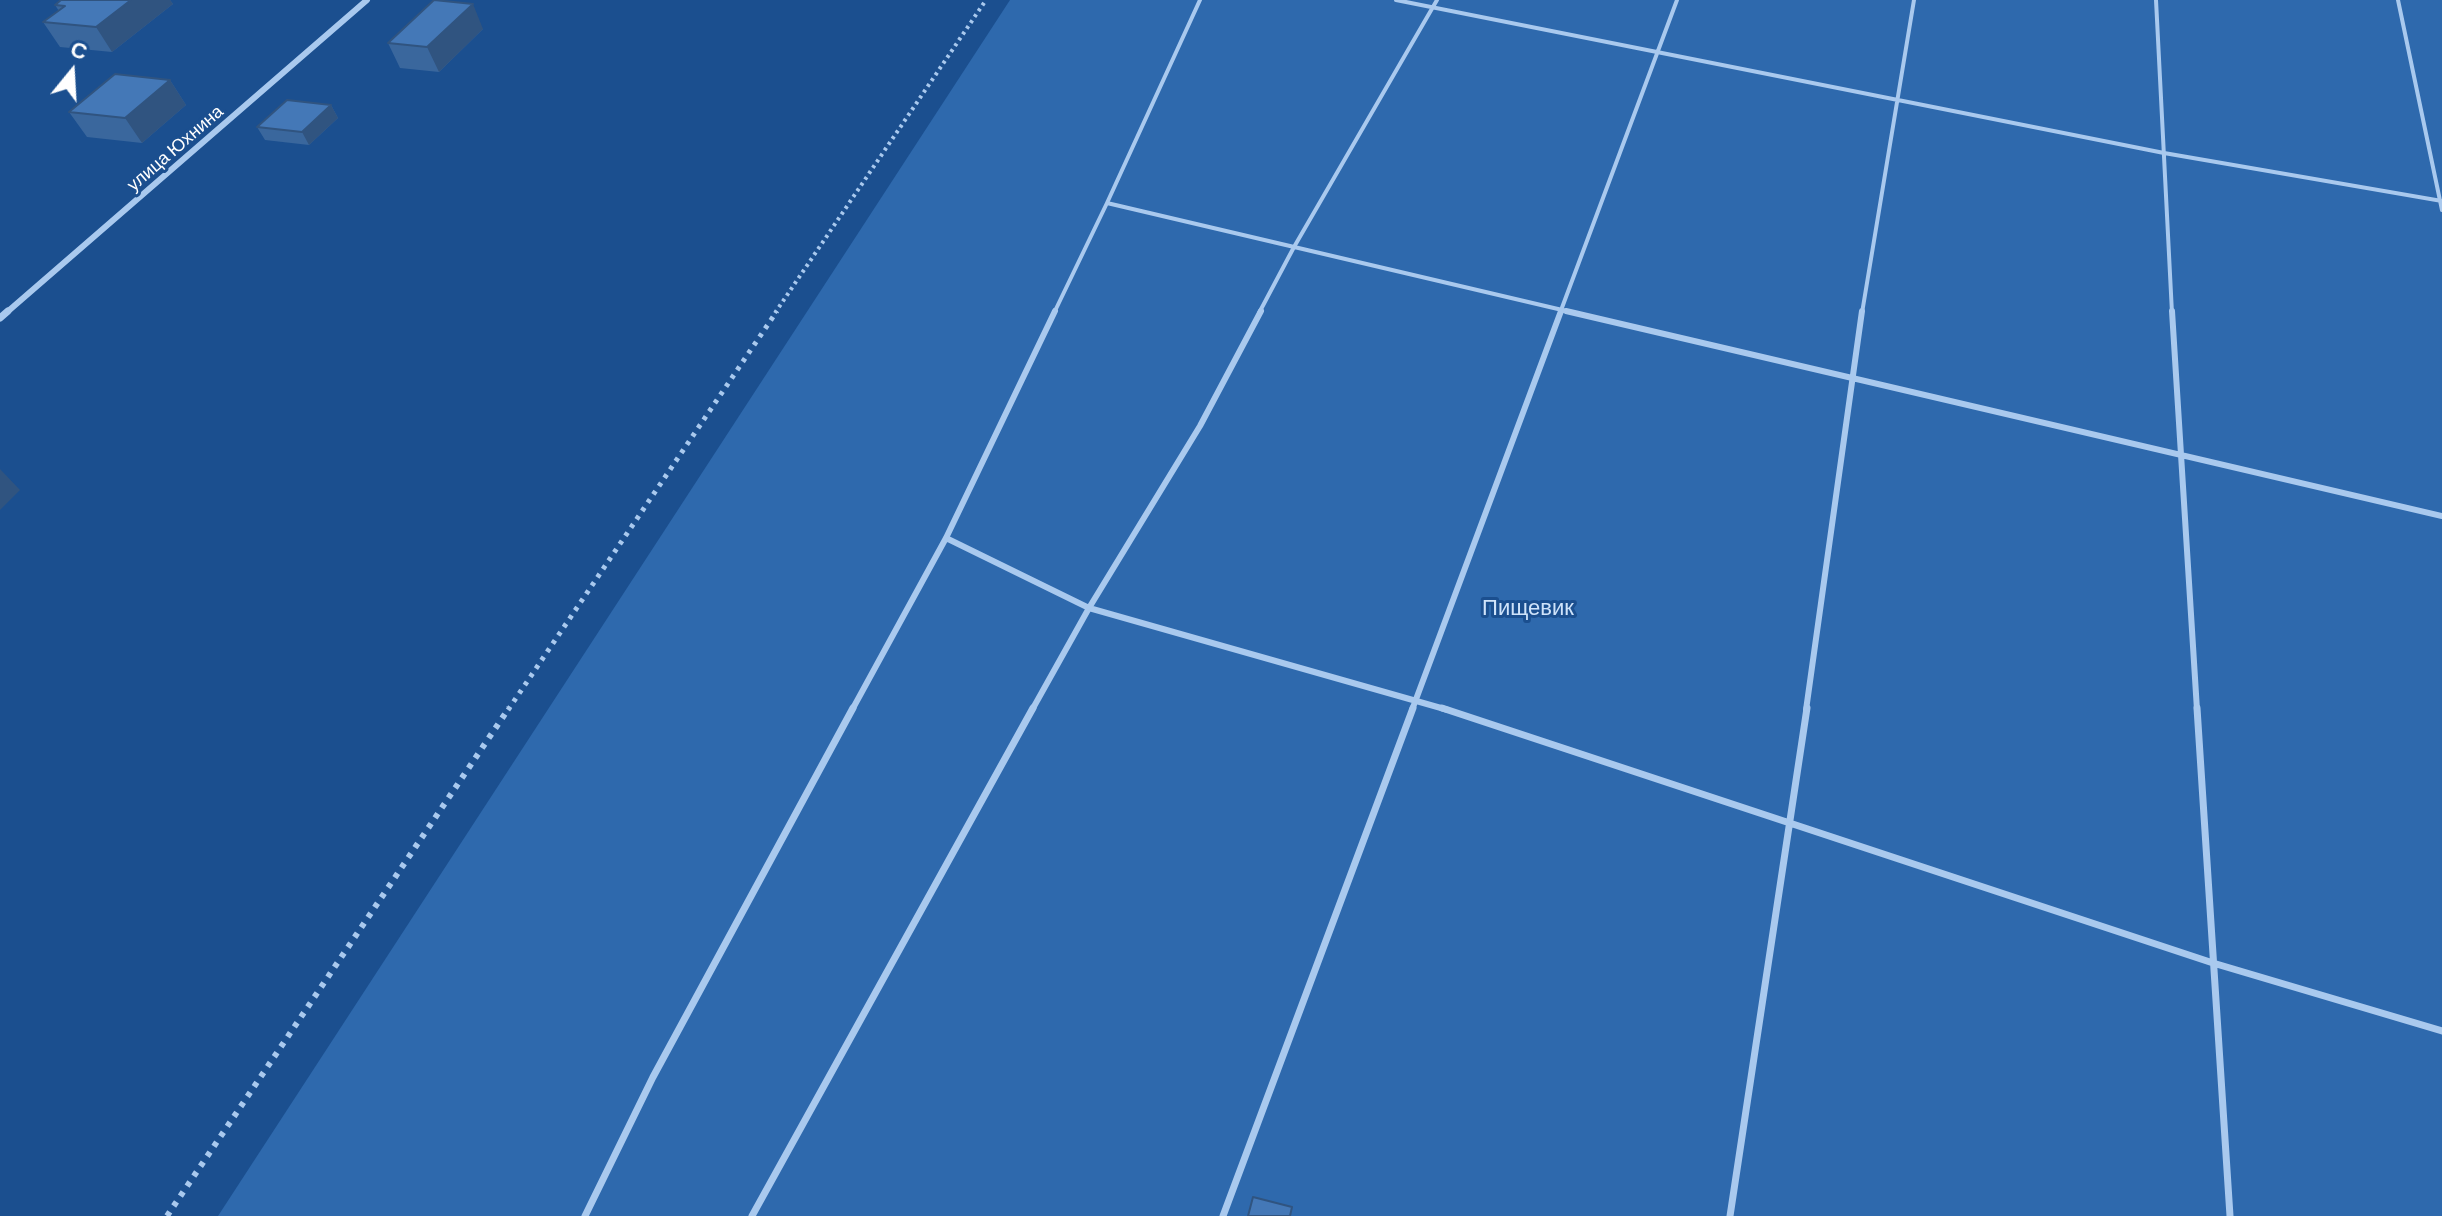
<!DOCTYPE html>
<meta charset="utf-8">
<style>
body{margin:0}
#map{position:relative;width:2442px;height:1216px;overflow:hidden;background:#1b4f8f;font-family:Barlow,sans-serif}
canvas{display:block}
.north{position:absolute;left:32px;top:32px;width:80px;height:80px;-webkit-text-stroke:6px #1b4f8f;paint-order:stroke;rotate:18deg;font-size:22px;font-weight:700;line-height:32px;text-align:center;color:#fff}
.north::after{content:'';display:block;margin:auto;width:28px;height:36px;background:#fff;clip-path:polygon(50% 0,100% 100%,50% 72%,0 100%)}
</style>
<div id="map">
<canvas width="2442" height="1216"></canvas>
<div class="north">С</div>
</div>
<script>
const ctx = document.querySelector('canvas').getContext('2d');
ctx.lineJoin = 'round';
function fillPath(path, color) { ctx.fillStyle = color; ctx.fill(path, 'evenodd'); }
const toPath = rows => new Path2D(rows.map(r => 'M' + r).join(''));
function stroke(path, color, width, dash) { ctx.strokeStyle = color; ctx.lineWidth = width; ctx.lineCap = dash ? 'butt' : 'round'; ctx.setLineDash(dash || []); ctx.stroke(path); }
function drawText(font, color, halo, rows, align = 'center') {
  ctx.font = font + ' Barlow,sans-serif'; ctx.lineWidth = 6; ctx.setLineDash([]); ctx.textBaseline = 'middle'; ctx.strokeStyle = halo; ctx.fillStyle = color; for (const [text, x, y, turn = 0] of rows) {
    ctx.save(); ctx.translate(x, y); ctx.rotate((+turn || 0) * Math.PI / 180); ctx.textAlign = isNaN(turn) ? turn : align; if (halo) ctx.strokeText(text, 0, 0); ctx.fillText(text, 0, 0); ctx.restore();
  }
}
const green = toPath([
 [1010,0,2442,0,2442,1216,218,1216]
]);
const pathFar2 = toPath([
 [775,313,986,0]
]);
const pathFar1 = toPath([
 [508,710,777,311]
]);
const path = toPath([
 [167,1216,509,708]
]);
const laneFar2 = toPath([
 [1396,0,2164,153,2442,201],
 [2156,0,2172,313],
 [2398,0,2442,210],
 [1107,203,1200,0],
 [1054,313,1107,203,1575,313],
 [1259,313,1294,247,1437,0],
 [1560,313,1677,0],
 [1862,313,1914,0]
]);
const laneFar1 = toPath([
 [1566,311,2442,516],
 [2172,311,2197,710],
 [946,538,1089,608,1448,710],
 [852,710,946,538,1055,311],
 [1032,710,1089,608,1200,426,1261,311],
 [1412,710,1561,311],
 [1806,710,1862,311]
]);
const lane = toPath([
 [1442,708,2213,963,2442,1031],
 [2197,708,2230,1216],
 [585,1216,653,1077,853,708],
 [752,1216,1033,708],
 [1223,1216,1413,708],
 [1730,1216,1807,708]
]);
const streetFar1 = toPath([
 [6,313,367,0]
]);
const street = toPath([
 [0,318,8,311]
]);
const wall = toPath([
 [61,0,170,0,173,4,112,52,60,47,43,22,59,11,55,5],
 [483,29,439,72,400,68,388,43],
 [170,80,186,105,142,143,87,137,69,112],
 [331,105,338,118,309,145,265,140,257,127]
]);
const shadedWall = toPath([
 [131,0,170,0,173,4,112,52,96,27],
 [473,4,483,29,439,72,427,47],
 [170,80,186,105,142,143,125,118],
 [331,105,338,118,309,145,302,132],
 [0,469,20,490,0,510]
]);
const building = toPath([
 [61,0,131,0,96,27,43,22,65,6,55,5,61,0],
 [434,0,473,4,427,47,388,43,434,0],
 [115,74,170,80,125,118,69,112,115,74],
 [287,100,331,105,302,132,257,127,287,100],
 [1253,1197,1292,1207,1290,1216,1248,1216,1253,1197]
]);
const farStreetnames = [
 ["улица Юхнина",175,148,-41]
];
const parkNames = [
 ["Пищевик",1528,608]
];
fillPath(green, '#2e69ad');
stroke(pathFar2, '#a9c9ee', 4, [3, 4]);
stroke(pathFar1, '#a9c9ee', 5, [4, 6]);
stroke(path, '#a9c9ee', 6, [5, 7]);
stroke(laneFar2, '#a9c9ee', 4);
stroke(laneFar1, '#a9c9ee', 6);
stroke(lane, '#a9c9ee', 7);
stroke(streetFar1, '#a9c9ee', 6);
stroke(street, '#a9c9ee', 7);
fillPath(wall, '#3a679d');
fillPath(shadedWall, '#305480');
fillPath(building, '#4478b7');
stroke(building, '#305480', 2);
drawText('18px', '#fff', '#1b4f8f', farStreetnames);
drawText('22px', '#cfe3fa', '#1b4f8f', parkNames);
</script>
